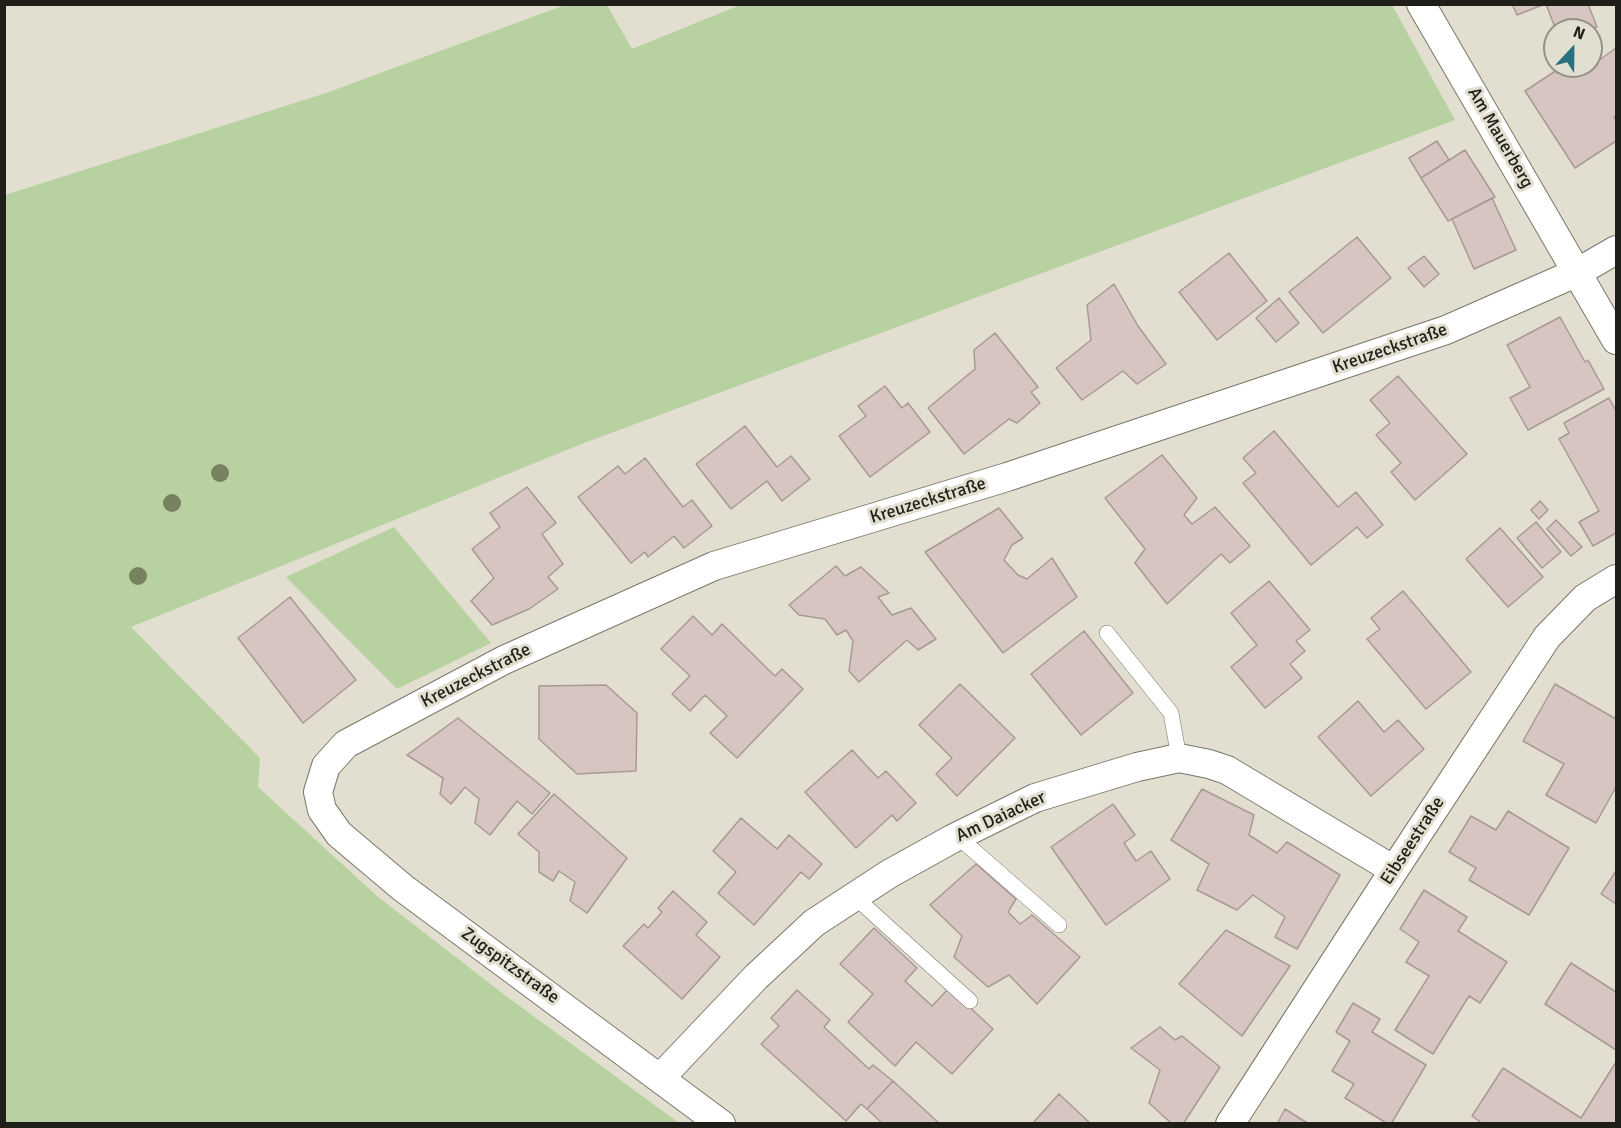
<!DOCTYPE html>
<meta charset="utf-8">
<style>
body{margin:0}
#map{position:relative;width:1621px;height:1128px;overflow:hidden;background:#e2dfd0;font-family:Signika,sans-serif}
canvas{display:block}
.frame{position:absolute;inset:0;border:6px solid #1f1e18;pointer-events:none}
.north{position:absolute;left:1543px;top:18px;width:60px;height:60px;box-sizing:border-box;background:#e2dfd0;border:2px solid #949286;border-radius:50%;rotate:22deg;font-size:16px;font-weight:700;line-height:24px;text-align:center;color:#1f1e18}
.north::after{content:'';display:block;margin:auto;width:21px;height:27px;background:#2a6f7e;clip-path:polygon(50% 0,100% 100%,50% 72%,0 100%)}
</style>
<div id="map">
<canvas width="1621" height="1128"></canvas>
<div class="frame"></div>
<div class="north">N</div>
</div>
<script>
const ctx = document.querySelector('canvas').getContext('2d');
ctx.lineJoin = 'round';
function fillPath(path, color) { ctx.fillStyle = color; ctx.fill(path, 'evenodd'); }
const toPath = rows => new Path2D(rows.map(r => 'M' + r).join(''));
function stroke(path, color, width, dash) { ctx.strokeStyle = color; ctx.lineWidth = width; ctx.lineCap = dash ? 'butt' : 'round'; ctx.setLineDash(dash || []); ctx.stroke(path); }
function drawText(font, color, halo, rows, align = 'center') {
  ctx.font = font + ' Signika,sans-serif'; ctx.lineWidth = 6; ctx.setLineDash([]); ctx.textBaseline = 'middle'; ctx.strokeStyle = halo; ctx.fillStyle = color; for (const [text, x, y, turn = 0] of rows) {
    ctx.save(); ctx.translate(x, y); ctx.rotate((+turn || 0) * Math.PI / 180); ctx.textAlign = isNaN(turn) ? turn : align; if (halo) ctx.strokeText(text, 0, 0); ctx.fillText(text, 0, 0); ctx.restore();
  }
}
const green = toPath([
 [565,5,607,5,632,49,740,5,1392,5,1455,120,584,443,131,627,260,758,258,787,377,896,502,993,679,1123,5,1123,5,195,326,93],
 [394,527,491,643,397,689,286,577]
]);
const building = toPath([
 [1512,4,1545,4,1517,15,1512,4],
 [1546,4,1588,4,1597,27,1589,30,1556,30,1546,4],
 [1616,48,1616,116,1614,117,1616,121,1616,141,1575,168,1525,91,1563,66,1591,66,1616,48],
 [1437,141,1449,160,1421,178,1409,158,1437,141],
 [1465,150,1495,197,1448,221,1421,178,1465,150],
 [1492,198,1516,250,1474,269,1452,219,1492,198],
 [1357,237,1391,278,1323,333,1289,292,1357,237],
 [1229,253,1267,301,1217,340,1179,292,1229,253],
 [1424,256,1439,274,1424,287,1408,268,1424,256],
 [1114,284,1138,326,1166,364,1137,384,1123,371,1082,400,1056,368,1091,340,1087,305,1114,284],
 [1279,298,1299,323,1276,342,1256,318,1279,298],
 [1560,317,1585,362,1588,360,1604,389,1528,430,1510,398,1530,387,1507,345,1560,317],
 [995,333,1038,387,1031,392,1040,403,1017,423,1009,419,964,454,928,408,975,369,974,350,995,333],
 [1398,376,1467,454,1415,500,1391,472,1401,463,1376,435,1390,423,1370,400,1398,376],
 [885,386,902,408,908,403,930,432,870,477,839,436,866,416,858,406,885,386],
 [1609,398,1616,411,1616,533,1593,546,1579,522,1599,511,1559,439,1569,433,1564,423,1609,398],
 [745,426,777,467,791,456,810,479,782,501,767,481,731,509,696,464,745,426],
 [1274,431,1338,507,1356,492,1383,525,1367,538,1357,527,1311,565,1243,483,1256,473,1243,458,1274,431],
 [1162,455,1197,498,1184,515,1192,524,1215,507,1250,546,1230,563,1221,554,1167,604,1135,563,1145,549,1105,498,1162,455],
 [645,458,683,507,692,500,712,526,684,548,674,536,648,557,645,552,631,563,578,497,618,466,625,474,645,458],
 [527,487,556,523,542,534,563,564,548,577,558,589,529,609,492,625,471,601,494,578,472,549,500,527,490,513,527,487],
 [1540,501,1548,510,1539,519,1531,510,1540,501],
 [999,508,1023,538,1012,545,1004,560,1018,575,1027,579,1052,558,1077,597,1003,653,925,552,999,508],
 [1556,520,1582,547,1571,556,1547,529,1556,520],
 [1536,522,1561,552,1542,568,1517,538,1536,522],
 [1500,528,1543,577,1508,607,1466,559,1500,528],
 [836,566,845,576,861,567,889,593,878,597,892,615,911,608,936,639,918,650,907,640,859,682,849,671,853,641,846,630,837,635,825,619,799,615,789,605,836,566],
 [1269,581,1310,630,1296,641,1305,651,1290,664,1302,678,1265,708,1231,667,1257,645,1231,613,1269,581],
 [1403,591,1471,672,1426,709,1367,639,1380,629,1371,618,1403,591],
 [290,597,356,680,303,723,238,638,290,597],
 [693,616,712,635,722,624,775,676,782,669,803,689,737,758,710,733,727,716,705,695,690,711,672,694,690,676,661,649,693,616],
 [1084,631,1133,693,1081,735,1031,674,1084,631],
 [960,684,1015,738,957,796,936,774,952,758,919,725,960,684],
 [1555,684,1616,719,1616,787,1596,823,1546,795,1564,764,1523,741,1555,684],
 [606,685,637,713,636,771,577,774,539,739,539,686,606,685],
 [1358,701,1384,732,1398,720,1424,749,1371,796,1318,737,1358,701],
 [458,718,550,793,532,814,517,801,490,835,475,823,479,799,465,787,451,804,440,794,443,778,407,755,458,718],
 [852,750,878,778,886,771,916,803,897,821,892,815,856,848,805,792,852,750],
 [1202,789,1254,815,1249,835,1277,853,1287,842,1340,875,1297,949,1275,937,1285,917,1253,895,1237,910,1197,890,1209,864,1171,840,1202,789],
 [554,794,627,858,587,913,570,901,575,882,559,871,553,881,539,872,539,852,518,834,554,794],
 [1113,804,1135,835,1124,843,1136,861,1151,851,1170,879,1106,925,1051,847,1113,804],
 [1508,811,1569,848,1529,915,1469,880,1476,868,1449,852,1471,816,1496,830,1508,811],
 [741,818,777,849,789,835,822,864,809,879,801,872,754,925,718,893,736,872,713,851,741,818],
 [976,864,1016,899,1008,912,1020,924,1032,915,1080,957,1037,1004,1009,975,988,987,954,957,962,936,930,905,976,864],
 [1616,871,1616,904,1601,894,1616,871],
 [1424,890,1467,917,1458,931,1507,962,1480,1003,1469,996,1433,1054,1395,1030,1429,976,1406,962,1419,942,1400,929,1424,890],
 [673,891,707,922,696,935,720,957,682,999,623,946,644,924,648,928,662,912,658,908,673,891],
 [874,928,917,968,905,981,932,1006,949,988,993,1029,952,1074,916,1042,895,1066,848,1022,873,994,840,964,874,928],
 [1226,930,1290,966,1242,1036,1179,984,1226,930],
 [1571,963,1616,992,1616,1050,1545,1004,1571,963],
 [797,990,830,1020,824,1027,869,1069,873,1065,893,1081,867,1109,861,1104,846,1121,761,1044,779,1026,771,1018,797,990],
 [1353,1003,1380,1019,1372,1032,1426,1065,1391,1124,1388,1124,1345,1098,1354,1084,1332,1071,1350,1041,1336,1032,1353,1003],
 [1160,1027,1175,1040,1182,1036,1220,1067,1183,1124,1172,1124,1149,1103,1160,1070,1131,1048,1160,1027],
 [1616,1062,1616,1124,1483,1124,1472,1116,1503,1068,1581,1118,1616,1062],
 [893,1081,940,1124,883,1124,867,1109,893,1081],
 [1059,1094,1091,1124,1032,1124,1059,1094],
 [1285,1109,1309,1124,1277,1124,1285,1109]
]);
const lane = toPath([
 [1107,633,1171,713,1179,758],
 [957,836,1059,925],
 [855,897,970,1001]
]);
const street = toPath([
 [1421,4,1616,340],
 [661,1077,756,977,814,923,889,874,952,839,1035,798,1137,767,1179,758,1209,764,1227,770,1394,870],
 [721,1124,403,888,339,834,322,810,318,792,326,766,346,744,504,660,714,566,1007,477,1446,330,1578,272,1616,250],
 [1230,1124,1394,870,1547,637,1585,598,1616,579]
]);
const trees = [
 [220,473],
 [172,503],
 [138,576]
];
const streetNames = [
 ["Am Mauerberg",1500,138,60],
 ["Kreuzeckstraße",1390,349,-19],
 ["Kreuzeckstraße",928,501,-17],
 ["Kreuzeckstraße",476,676,-27],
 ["Am Daiacker",1001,817,-25],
 ["Eibseestraße",1413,841,-57],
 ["Zugspitzstraße",510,966,36]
];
fillPath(green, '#b8d1a0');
fillPath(building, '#d6c5c1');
stroke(building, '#a99994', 1.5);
stroke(lane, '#7a776a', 16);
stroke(street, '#7a776a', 30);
stroke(lane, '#fff', 15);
stroke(street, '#fff', 28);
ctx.fillStyle = '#788260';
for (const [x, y] of trees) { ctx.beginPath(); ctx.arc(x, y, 9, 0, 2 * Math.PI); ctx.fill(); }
drawText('18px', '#1f1e18', '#e2dfd0', streetNames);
</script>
